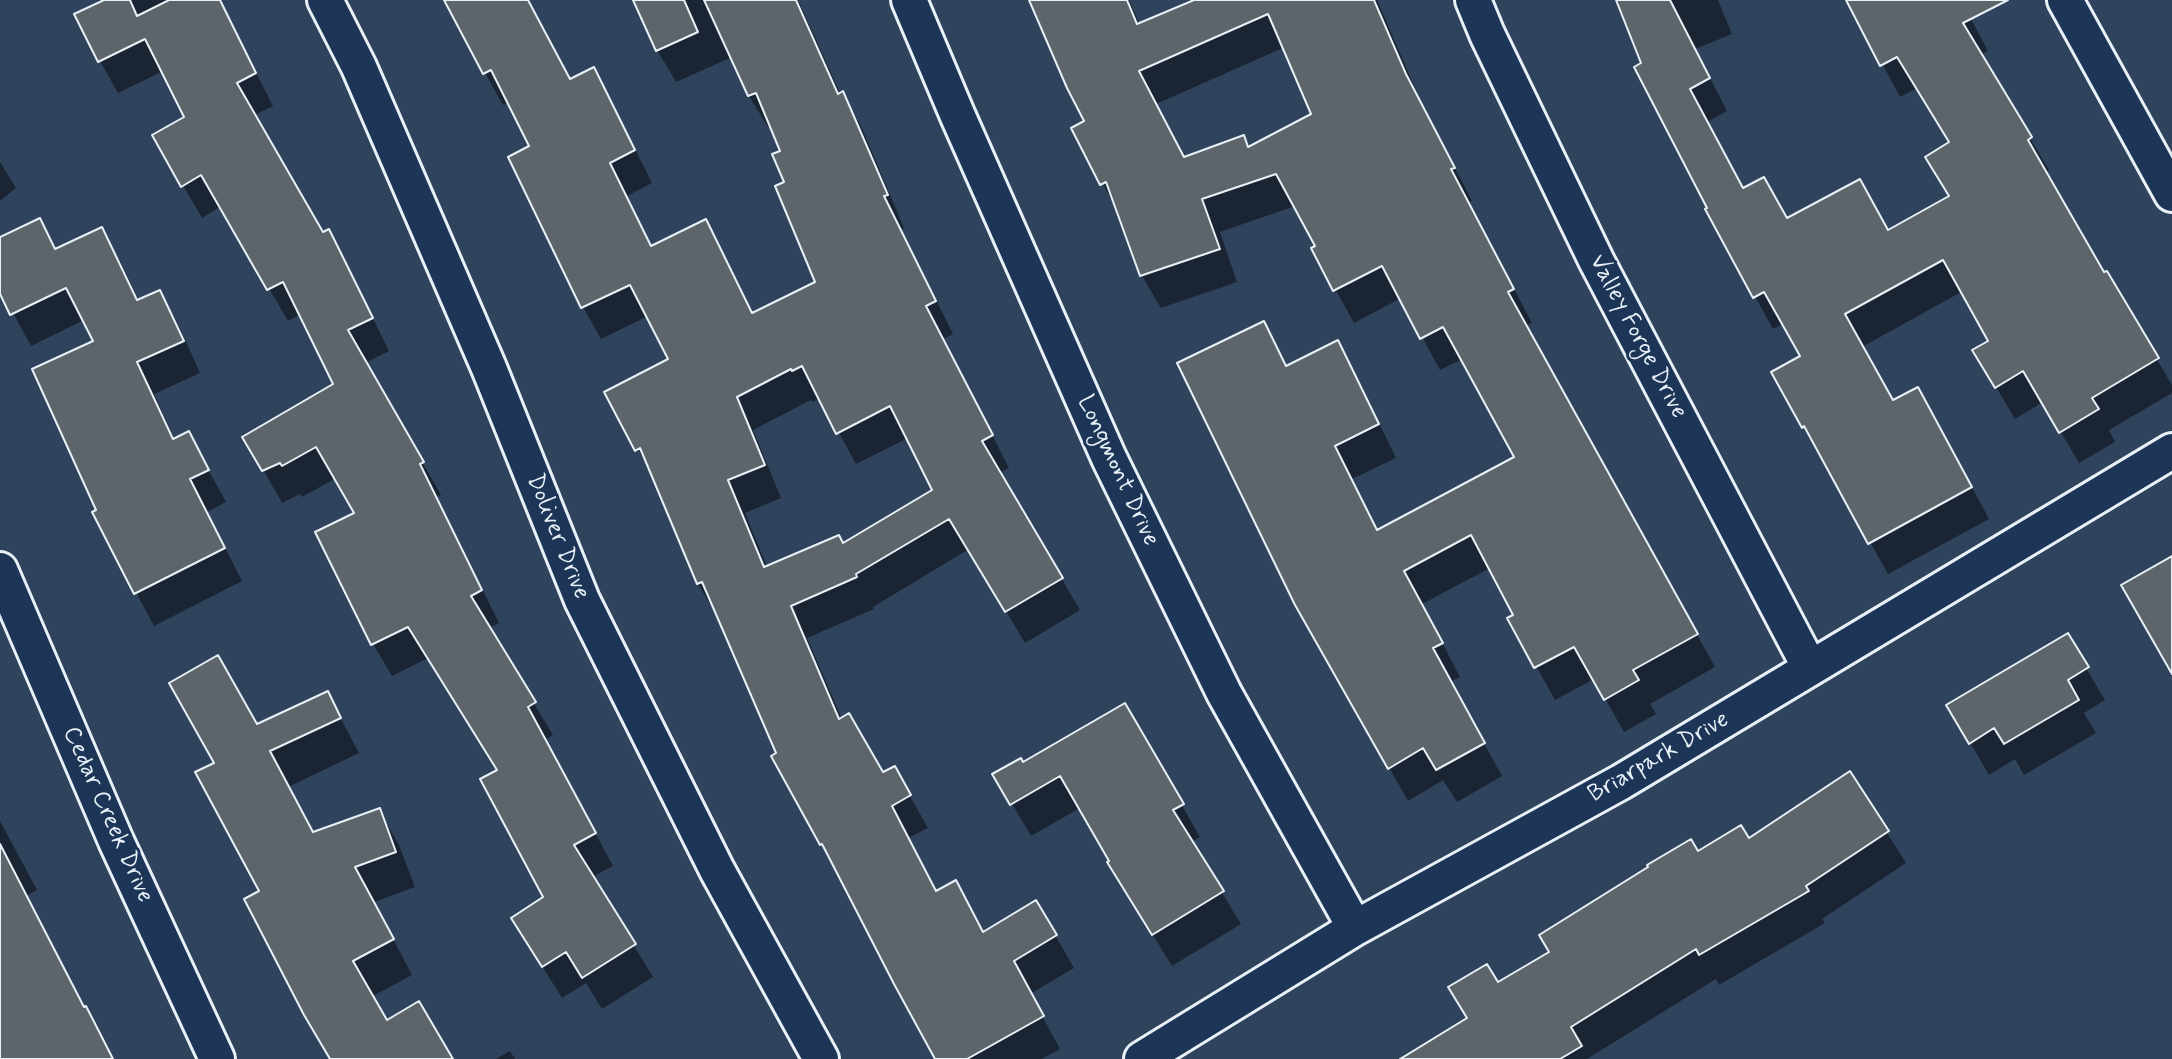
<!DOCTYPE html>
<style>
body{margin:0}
canvas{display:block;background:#30435d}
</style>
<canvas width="2172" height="1059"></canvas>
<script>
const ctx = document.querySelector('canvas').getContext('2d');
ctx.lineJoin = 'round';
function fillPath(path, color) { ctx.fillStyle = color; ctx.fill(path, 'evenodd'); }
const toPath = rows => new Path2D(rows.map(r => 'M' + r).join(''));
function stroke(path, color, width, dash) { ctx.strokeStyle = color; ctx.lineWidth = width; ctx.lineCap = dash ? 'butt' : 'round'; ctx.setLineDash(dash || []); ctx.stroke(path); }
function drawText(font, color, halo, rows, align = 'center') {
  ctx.font = font + ' Mynerve,sans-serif'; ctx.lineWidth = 6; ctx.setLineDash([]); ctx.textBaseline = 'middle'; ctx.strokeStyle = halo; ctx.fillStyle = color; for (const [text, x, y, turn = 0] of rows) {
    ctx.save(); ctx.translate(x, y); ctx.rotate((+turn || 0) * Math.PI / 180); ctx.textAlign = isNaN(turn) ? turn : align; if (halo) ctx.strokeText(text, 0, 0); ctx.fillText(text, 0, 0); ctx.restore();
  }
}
const shadow = toPath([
 [108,0,219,0,273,106,253,116,322,235,328,232,346,264,389,351,365,363,441,495,437,497,499,623,488,628,553,735,545,740,613,866,592,877,653,977,602,1009,586,983,562,998,532,950,546,898,499,771,428,658,392,676,373,644,318,533,357,513,336,478,302,497,300,494,282,503,245,437,336,385,301,314,288,321,221,206,202,218,154,136,186,118,163,71,118,93,100,61],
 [447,0,527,0,570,81,593,69,611,101,652,183,627,196,652,248,706,222,724,254,753,314,818,283,787,183,783,152,772,126,768,127,749,96,732,57,676,82,657,50,648,0,798,0,841,95,843,94,861,126,904,228,901,229,953,334,943,339,1009,468,999,473,1080,610,1025,643,969,549,873,607,874,609,807,638,842,719,882,774,894,768,928,828,908,838,937,893,984,934,1036,902,1074,968,1030,994,1060,1049,1042,1059,937,1059,840,876,773,757,779,754,717,616,698,584,656,481,607,393,671,360,648,316,601,339,583,307,511,158,532,147,509,102,503,105,485,73],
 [820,398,856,464,908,438,935,491,843,545,767,567,745,513,781,498,753,430,811,400,813,402],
 [1031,0,1129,0,1140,25,1199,0,1377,0,1424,109,1472,201,1469,203,1532,323,1525,326,1715,667,1650,704,1656,714,1624,732,1594,679,1555,700,1510,619,1516,616,1490,568,1422,604,1460,677,1450,682,1502,776,1457,802,1443,780,1408,801,1297,604,1264,323,1288,367,1337,343,1356,376,1396,458,1352,479,1378,532,1517,458,1463,359,1440,370,1401,298,1354,323,1313,249,1317,247,1295,206,1220,232,1237,282,1161,308,1142,276,1121,217,1073,129,1087,122],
 [1285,47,1314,115,1249,148,1243,138,1184,158,1156,104],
 [1618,0,1718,0,1732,34,1695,49,1727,111,1707,122,1744,190,1787,220,1888,232,1951,197,1951,144,1917,88,1900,97,1848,0,1961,0,1988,51,1980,55,2049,170,2044,172,2103,275,2106,273,2172,385,2172,393,2109,430,2115,442,2079,463,2043,402,2015,419,1975,351,1991,342,1963,291,1862,347,1893,403,1936,421,1989,519,1888,574,1823,458,1822,459,1774,373,1803,357,1784,323,1773,329,1708,210,1644,64],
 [0,162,16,188,0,201],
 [39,221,56,251,101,229,120,261,139,301,159,292,178,324,200,373,154,394,175,440,188,433,226,502,207,512,242,581,154,626,94,513,98,511,95,342,84,320,31,346,0,289,0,240],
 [2067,636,2105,700,2084,713,2096,733,2024,775,2015,759,1989,775,1949,706],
 [327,693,359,753,288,787,314,834,379,810,399,845,415,887,374,902,412,975,371,997,386,1023,450,1059,332,1059,261,892,216,763,257,726],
 [1125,706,1200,837,1191,842,1241,924,1172,966,1128,895,1112,862,1080,808,1031,836,995,775,1023,765],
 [1850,774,1906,863,1822,919,1825,923,1719,985,1716,979,1587,1059,1404,1059,1470,1019,1497,985,1552,953,1697,854,1749,841],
 [0,821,37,890,26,896,112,1059,0,1059],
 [510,1051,515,1059,496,1059]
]);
const building = toPath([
 [104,0,130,0,137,16,169,0,220,0,256,73,237,83,323,232,329,229,373,318,348,330,424,462,420,464,482,590,471,596,536,702,528,707,596,833,574,845,636,944,582,978,566,952,542,967,511,918,543,897,480,779,497,770,408,627,371,645,315,532,354,513,316,447,282,466,280,463,262,471,242,437,333,384,283,282,267,290,201,175,181,187,152,135,184,117,145,39,98,62,74,14,104,0],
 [444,0,528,0,570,79,594,67,635,150,610,163,651,246,706,219,752,313,815,282,775,186,784,182,772,154,780,151,756,93,748,96,704,0,796,0,838,94,843,91,888,195,884,196,936,301,926,306,993,435,982,441,1063,578,1005,612,949,519,856,574,857,577,791,606,839,719,849,713,883,772,895,766,911,795,892,806,936,891,956,880,983,932,1036,900,1057,935,1014,961,1044,1016,967,1059,935,1059,894,984,822,844,820,845,771,756,776,753,702,582,697,584,640,448,635,451,604,392,668,359,630,285,581,308,508,157,529,146,491,70,483,74,444,0],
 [802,366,836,434,890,406,932,490,843,543,839,535,764,567,728,480,765,465,737,397,791,369,792,371,802,366],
 [633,0,684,0,698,32,656,51,633,0],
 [1029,0,1127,0,1137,24,1194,0,1374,0,1406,74,1455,168,1451,169,1514,289,1508,292,1698,634,1633,670,1639,680,1604,700,1574,647,1534,668,1507,618,1513,615,1471,535,1404,571,1443,643,1433,648,1485,743,1436,770,1423,748,1388,769,1295,605,1177,363,1264,321,1286,366,1338,340,1379,424,1335,446,1377,530,1514,457,1443,327,1420,339,1382,266,1333,291,1311,248,1315,246,1276,174,1202,199,1220,249,1140,276,1106,182,1100,185,1071,128,1084,121,1067,88,1029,0],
 [1268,14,1311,114,1248,147,1244,135,1184,157,1139,71,1268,14],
 [1616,0,1670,0,1710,78,1690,89,1743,188,1764,177,1787,218,1860,179,1888,230,1949,196,1925,157,1949,142,1897,57,1880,66,1846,0,2008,0,1963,23,2032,137,2028,140,2104,272,2107,271,2159,358,2092,398,2099,409,2059,433,2023,371,1995,388,1972,350,1988,341,1943,260,1845,314,1893,400,1918,387,1972,487,1868,544,1804,426,1802,428,1771,372,1800,356,1764,292,1753,298,1705,209,1707,208,1634,67,1641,63,1616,0],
 [40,218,55,249,102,227,137,300,160,290,184,341,137,362,173,439,189,431,209,470,190,479,225,548,134,594,92,512,96,510,32,369,93,341,66,288,10,315,0,294,0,237,40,218],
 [2172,556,2172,674,2121,585,2172,556],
 [2068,633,2089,667,2068,680,2079,700,2004,744,1994,728,1969,744,1946,705,2068,633],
 [218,655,257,724,328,691,341,718,270,751,313,832,380,808,396,852,355,867,394,939,353,961,387,1020,419,1001,453,1059,330,1059,304,1015,244,899,259,891,195,772,214,763,169,683,218,655],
 [1125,703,1184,804,1173,810,1224,891,1152,935,1107,862,1109,861,1060,776,1010,805,992,774,1021,758,1023,762,1125,703],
 [1850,771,1889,831,1806,886,1809,891,1699,955,1696,949,1571,1027,1582,1046,1560,1059,1400,1059,1467,1018,1448,987,1487,964,1498,982,1549,952,1539,935,1648,867,1647,865,1691,839,1698,851,1741,825,1749,838,1850,771],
 [0,844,84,1007,86,1006,113,1059,0,1059,0,844]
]);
const street = toPath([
 [325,0,359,67,489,368,582,600,717,870,821,1059],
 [909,0,957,114,1109,458,1224,693,1355,928],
 [1473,0,1487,34,1596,260,1810,668],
 [2065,0,2172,194],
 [0,570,116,841,217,1059],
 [1142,1059,1355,928,1621,782,2172,451]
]);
const streetNames = [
 ["Valley Forge Drive",1637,337,62],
 ["Longmont Drive",1117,471,65],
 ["Doliver Drive",557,537,68],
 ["Briarpark Drive",1659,758,-30],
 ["Cedar Creek Drive",107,815,66]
];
fillPath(shadow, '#0007');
fillPath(building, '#5e656a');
stroke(building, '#e8f1f8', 2);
stroke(street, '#e8f1f8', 40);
stroke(street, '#1d3557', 34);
drawText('24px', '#e8f1f8', '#1d3557', streetNames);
</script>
